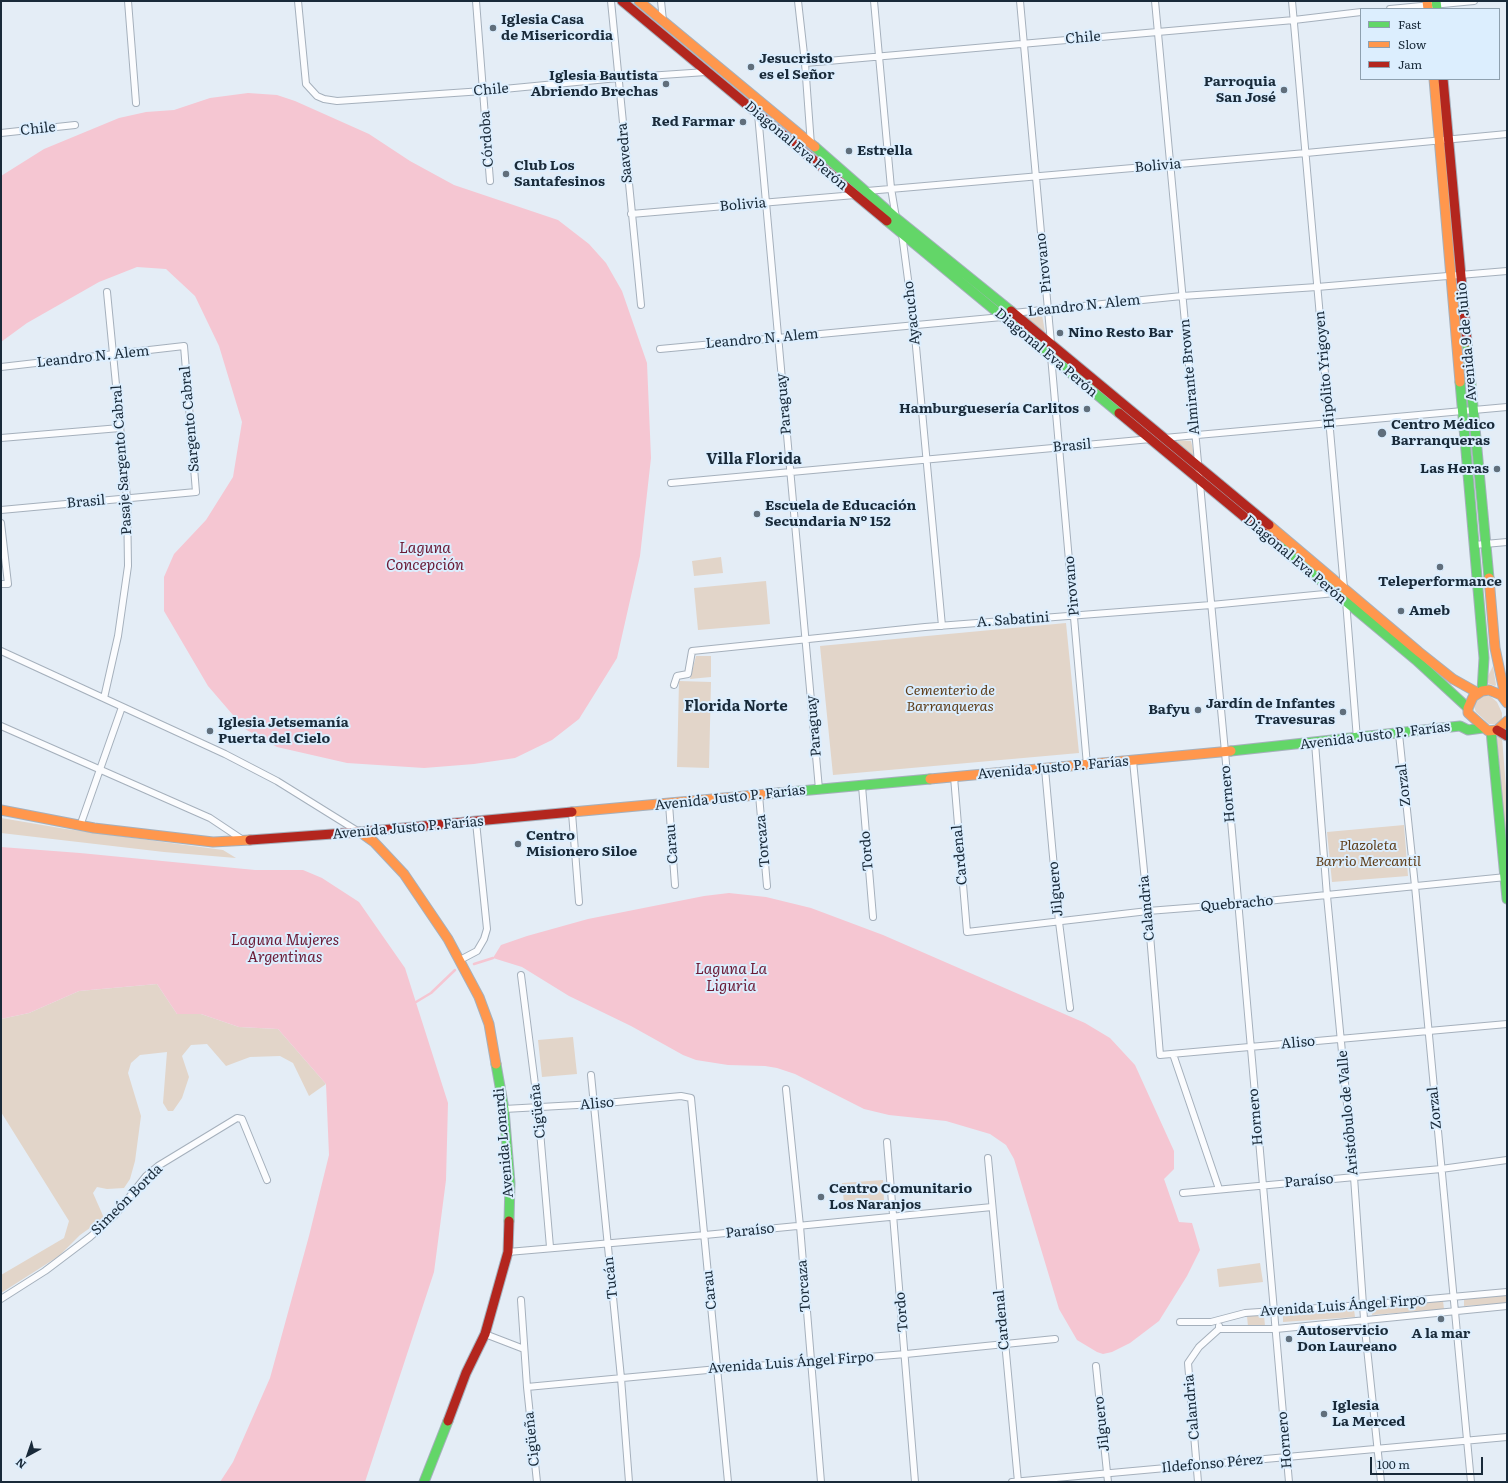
<!DOCTYPE html>
<meta charset="utf-8">
<style>
body{margin:0}
#map{position:relative;width:1508px;height:1483px;overflow:hidden;background:#e4edf6;font-family:Literata,serif}
canvas{display:block}
.frame{position:absolute;inset:0;border:2px solid #192a39;pointer-events:none}
.legend{position:absolute;left:1360px;top:8px;width:140px;height:72px;box-sizing:border-box;background:#dceefe;border:1px solid #8ea0af;margin:0;padding:5px 7px;list-style:none;font-size:12px;color:#192a39}
.legend li{display:flex;align-items:center;gap:8px;height:20px}
.legend b{width:20px;border:1px solid #8ea0af}
.north{position:absolute;left:8px;top:1435px;width:40px;height:40px;-webkit-text-stroke:3px #dceefe;paint-order:stroke;rotate:220deg;font-size:11px;font-weight:700;line-height:16px;text-align:center;color:#192a39}
.north::after{content:'';display:block;margin:auto;width:14px;height:18px;background:#192a39;clip-path:polygon(50% 0,100% 100%,50% 72%,0 100%)}
.scale{position:absolute;left:1370px;top:1457px;width:113px;height:18px;box-sizing:border-box;border:2px solid #192a39;border-top:0;padding-left:5px;font-size:12px;line-height:14px;white-space:nowrap;color:#192a39;-webkit-text-stroke:3px #dceefe;paint-order:stroke}
</style>
<div id="map">
<canvas width="1508" height="1483"></canvas>
<div class="frame"></div>
<ul class="legend">
<li><b style="height:5px;background:#63d668"></b>Fast</li>
<li><b style="height:5px;background:#ff974d"></b>Slow</li>
<li><b style="height:5px;background:#b3261e"></b>Jam</li>
</ul>
<div class="north">N</div>
<div class="scale">100 m</div>
</div>
<script>
const ctx = document.querySelector('canvas').getContext('2d');
ctx.lineJoin = 'round';
function fillPath(path, color) { ctx.fillStyle = color; ctx.fill(path, 'evenodd'); }
const toPath = rows => new Path2D(rows.map(r => 'M' + r).join(''));
function stroke(path, color, width, dash) { ctx.strokeStyle = color; ctx.lineWidth = width; ctx.lineCap = dash ? 'butt' : 'round'; ctx.setLineDash(dash || []); ctx.stroke(path); }
function drawText(font, color, halo, rows, align = 'center') {
  ctx.font = font + ' Literata,serif'; ctx.lineWidth = 4; ctx.setLineDash([]); ctx.textBaseline = 'middle'; ctx.strokeStyle = halo; ctx.fillStyle = color; for (const [text, x, y, turn = 0] of rows) {
    ctx.save(); ctx.translate(x, y); ctx.rotate((+turn || 0) * Math.PI / 180); ctx.textAlign = isNaN(turn) ? turn : align; if (halo) ctx.strokeText(text, 0, 0); ctx.fillText(text, 0, 0); ctx.restore();
  }
}
const green = toPath([
 [1042,315,1045,332,1025,317],
 [1178,440,1191,441,1194,454,1190,455,1176,444],
 [721,557,723,573,694,576,692,561],
 [766,581,770,624,698,630,694,588],
 [1066,623,1079,753,833,775,820,646],
 [696,656,711,656,711,677,690,679],
 [1493,666,1496,685,1495,686,1485,682],
 [679,681,711,682,709,768,677,767],
 [1483,694,1490,696,1497,702,1502,713,1502,719,1496,724,1489,724,1476,712,1474,707,1477,698],
 [1497,737,1502,737,1507,801,1507,865],
 [1,818,66,829,223,850,236,858,164,852,1,833],
 [1404,825,1408,876,1332,882,1327,832],
 [157,984,177,1014,201,1014,239,1027,278,1029,326,1084,309,1096,293,1063,280,1056,250,1057,226,1066,207,1044,191,1045,182,1056,189,1077,182,1098,173,1111,168,1111,163,1103,167,1052,140,1055,131,1063,128,1073,141,1116,135,1161,130,1179,124,1188,107,1189,97,1187,93,1193,104,1218,80,1235,59,1256,1,1293,1,1275,64,1238,69,1221,1,1112,1,1019,29,1013,79,991],
 [573,1037,577,1074,542,1077,538,1040],
 [883,1180,884,1200,844,1203,842,1183],
 [1260,1263,1263,1282,1219,1287,1217,1269],
 [1507,1295,1507,1303,1464,1306,1464,1298],
 [1443,1301,1444,1309,1372,1315,1371,1307],
 [1354,1309,1355,1317,1283,1322,1283,1314],
 [1264,1315,1265,1326,1248,1327,1247,1316]
]);
const water = toPath([
 [248,93,277,95,295,101,369,134,410,161,454,185,558,220,589,244,606,263,622,291,647,363,651,458,640,556,617,658,579,719,552,740,515,758,474,764,424,768,347,763,277,747,245,729,208,686,164,611,164,577,174,554,206,520,233,477,242,422,219,346,195,296,166,269,137,267,99,282,27,323,1,342,1,176,44,149,119,118,146,112,174,110,210,98],
 [1,847,80,853,255,870,303,870,322,878,359,902,405,968,448,1103,446,1180,434,1272,365,1482,220,1482,233,1462,270,1378,309,1236,329,1155,326,1084,278,1029,239,1027,201,1014,177,1014,157,984,79,991,29,1013,1,1019],
 [729,893,766,897,811,908,883,935,1085,1023,1110,1038,1135,1065,1174,1151,1174,1169,1164,1179,1179,1222,1192,1223,1200,1250,1187,1276,1159,1321,1130,1343,1112,1352,1103,1354,1097,1352,1077,1340,1059,1309,1014,1159,1006,1145,990,1134,946,1121,889,1115,864,1109,795,1074,777,1068,765,1066,728,1065,696,1060,683,1055,631,1026,569,996,522,967,493,958,501,945,527,936,588,919,704,896]
]);
const stream = toPath([
 [474,964,493,958],
 [416,1002,431,993,455,970]
]);
const street = toPath([
 [128,1,136,103],
 [298,1,306,84,317,96,324,99,337,101,483,91,618,78,706,72],
 [476,1,490,181],
 [611,1,641,305],
 [661,1,663,21],
 [798,1,805,63,811,145],
 [874,1,891,188,896,218],
 [1020,1,1051,343],
 [1155,1,1225,752,1289,1482],
 [1292,1,1344,588],
 [1390,9,1474,1],
 [805,63,1294,20,1361,12],
 [758,114,819,789],
 [1,133,75,125],
 [867,191,1306,153,1507,134],
 [631,214,855,195],
 [902,234,914,325,942,626],
 [1013,313,1182,296,1317,287,1507,271],
 [660,349,1002,317],
 [1051,356,1087,765],
 [1,367,184,346,196,492,1,510],
 [1,438,120,428],
 [1164,438,1507,407],
 [671,483,1151,439],
 [1,523,8,584,1,584],
 [1474,545,1507,542],
 [1346,601,1357,739],
 [1,651,225,754,277,781,359,832],
 [674,685,677,676,688,674,692,651,925,627,1211,605,1335,593],
 [104,698,118,636,128,566,127,498,107,292],
 [1,726,210,818,243,840],
 [1399,734,1415,886,1471,1482],
 [1315,743,1327,896,1354,1177,1364,1319,1381,1482],
 [1133,761,1148,911,1160,1055,1507,1024],
 [1045,769,1059,922,1070,1008],
 [954,777,967,932,1148,911,1237,904,1506,877],
 [862,786,873,917],
 [759,795,767,886],
 [669,804,675,885],
 [572,813,579,902],
 [80,826,122,707],
 [460,960,477,951,484,939,487,929,476,822],
 [521,975,538,1108,550,1247],
 [1173,1054,1219,1189],
 [591,1075,621,1378,629,1482],
 [786,1089,800,1226,821,1482],
 [504,1109,595,1104,681,1096,691,1098,728,1482],
 [887,1142,915,1482],
 [988,1158,1018,1482],
 [1183,1193,1441,1169,1507,1160],
 [508,1252,705,1235,992,1207],
 [1,1299,45,1271,90,1237,115,1215,146,1176,158,1166,237,1118,242,1119,267,1180],
 [521,1300,527,1387,537,1482],
 [1180,1322,1211,1322,1245,1313,1363,1305,1507,1292],
 [1219,1329,1276,1329,1507,1306],
 [485,1334,524,1349],
 [1096,1366,1108,1482],
 [527,1387,718,1369,906,1354,1055,1339],
 [1012,1482,1507,1437],
 [1198,1482,1188,1363,1199,1347,1219,1329,1219,1326]
]);
const fast = toPath([
 [1436,1,1437,9],
 [815,147,896,218,1011,311],
 [887,221,1119,413],
 [1467,342,1489,578],
 [1460,382,1484,658,1482,691],
 [1277,544,1416,660,1468,708],
 [1491,731,1507,899],
 [1231,751,1460,726,1468,730,1483,728],
 [778,793,930,779],
 [496,1064,504,1109,510,1183,509,1221],
 [424,1482,448,1421]
]);
const slow = toPath([
 [639,1,815,147],
 [1427,1,1428,9],
 [1434,79,1460,382],
 [1269,525,1419,652,1453,679,1478,693],
 [1489,578,1495,648,1506,700],
 [1507,703,1501,695,1489,690,1482,691,1473,697,1468,708,1468,713,1488,731,1497,730,1507,721],
 [930,779,1231,751],
 [1,810,94,828,213,842,250,840],
 [572,812,778,793],
 [360,832,374,842,404,874,448,939,479,997,489,1024,496,1064]
]);
const jam = toPath([
 [622,1,887,221],
 [1443,79,1467,342],
 [1011,311,1269,525],
 [1119,413,1277,544],
 [1497,730,1507,736],
 [250,840,360,832,572,812],
 [448,1421,466,1373,485,1334,508,1252,509,1221]
]);
const markers = [
 [493,28,4,"#606e7b"],
 [751,67,4,"#606e7b"],
 [666,84,4,"#606e7b"],
 [1284,90,4,"#606e7b"],
 [743,122,4,"#606e7b"],
 [849,151,4,"#606e7b"],
 [506,174,4,"#606e7b"],
 [1060,333,4,"#606e7b"],
 [1087,409,4,"#606e7b"],
 [1382,433,5,"#606e7b"],
 [1497,469,4,"#606e7b"],
 [757,514,4,"#606e7b"],
 [1440,567,4,"#606e7b"],
 [1401,611,4,"#606e7b"],
 [1198,710,4,"#606e7b"],
 [1343,712,4,"#606e7b"],
 [210,731,4,"#606e7b"],
 [518,844,4,"#606e7b"],
 [821,1197,4,"#606e7b"],
 [1441,1319,4,"#606e7b"],
 [1289,1339,4,"#606e7b"],
 [1324,1414,4,"#606e7b"]
];
const poiNames = [
 ["Iglesia Casa",501,20],
 ["de Misericordia",501,36],
 ["Jesucristo",759,59],
 ["es el Señor",759,75],
 ["Iglesia Bautista",658,76,"right"],
 ["Abriendo Brechas",658,92,"right"],
 ["Parroquia",1276,82,"right"],
 ["San José",1276,98,"right"],
 ["Red Farmar",735,122,"right"],
 ["Estrella",857,151],
 ["Club Los",514,166],
 ["Santafesinos",514,182],
 ["Nino Resto Bar",1068,333],
 ["Hamburguesería Carlitos",1079,409,"right"],
 ["Centro Médico",1391,425],
 ["Barranqueras",1391,441],
 ["Las Heras",1489,469,"right"],
 ["Escuela de Educación",765,506],
 ["Secundaria Nº 152",765,522],
 ["Teleperformance",1440,582,"center"],
 ["Ameb",1409,611],
 ["Jardín de Infantes",1335,704,"right"],
 ["Travesuras",1335,720,"right"],
 ["Bafyu",1190,710,"right"],
 ["Iglesia Jetsemanía",218,723],
 ["Puerta del Cielo",218,739],
 ["Centro",526,836],
 ["Misionero Siloe",526,852],
 ["Centro Comunitario",829,1189],
 ["Los Naranjos",829,1205],
 ["Autoservicio",1297,1331],
 ["Don Laureano",1297,1347],
 ["A la mar",1441,1334,"center"],
 ["Iglesia",1332,1406],
 ["La Merced",1332,1422]
];
const streetNames = [
 ["Chile",1083,38,-5],
 ["Chile",491,90,-5],
 ["Chile",38,129,-6],
 ["Córdoba",487,139,-94],
 ["Diagonal Eva Perón",796,146,40],
 ["Saavedra",625,153,-95],
 ["Bolivia",1158,166,-5],
 ["Bolivia",743,205,-5],
 ["Pirovano",1044,263,-96],
 ["Leandro N. Alem",1084,306,-6],
 ["Ayacucho",912,313,-96],
 ["Leandro N. Alem",762,339,-5],
 ["Avenida 9 de Julio",1467,342,-95],
 ["Diagonal Eva Perón",1046,353,40],
 ["Leandro N. Alem",93,357,-6],
 ["Hipólito Yrigoyen",1325,370,-95],
 ["Almirante Brown",1190,377,-95],
 ["Paraguay",784,404,-95],
 ["Sargento Cabral",190,419,-95],
 ["Brasil",1072,446,-5],
 ["Pasaje Sargento Cabral",122,460,-94],
 ["Brasil",86,502,-5],
 ["Diagonal Eva Perón",1295,560,40],
 ["Pirovano",1072,586,-95],
 ["A. Sabatini",1013,620,-4],
 ["Paraguay",814,726,-95],
 ["Avenida Justo P. Farías",1375,736,-7],
 ["Avenida Justo P. Farías",1053,768,-5],
 ["Zorzal",1404,785,-96],
 ["Hornero",1228,794,-95],
 ["Avenida Justo P. Farías",730,798,-6],
 ["Avenida Justo P. Farías",408,828,-5],
 ["Torcaza",763,841,-95],
 ["Carau",672,844,-94],
 ["Tordo",867,851,-95],
 ["Cardenal",960,855,-95],
 ["Jilguero",1056,889,-95],
 ["Quebracho",1237,904,-5],
 ["Calandria",1147,908,-95],
 ["Aliso",1298,1043,-5],
 ["Aliso",597,1104,-5],
 ["Zorzal",1435,1108,-95],
 ["Cigüeña",538,1111,-96],
 ["Aristóbulo de Valle",1348,1113,-95],
 ["Hornero",1256,1117,-95],
 ["Avenida Lonardi",504,1143,-95],
 ["Paraíso",1309,1181,-5],
 ["Simeón Borda",127,1200,-45],
 ["Paraíso",750,1231,-6],
 ["Tucán",611,1278,-96],
 ["Torcaza",804,1286,-94],
 ["Carau",710,1290,-96],
 ["Avenida Luis Ángel Firpo",1343,1306,-4],
 ["Tordo",902,1312,-95],
 ["Cardenal",1002,1320,-95],
 ["Avenida Luis Ángel Firpo",791,1363,-4],
 ["Calandria",1192,1407,-95],
 ["Jilguero",1102,1424,-96],
 ["Cigüeña",532,1439,-96],
 ["Hornero",1285,1440,-95],
 ["Ildefonso Pérez",1212,1464,-5]
];
const parkNames = [
 ["Cementerio de",950,691],
 ["Barranqueras",950,707],
 ["Plazoleta",1368,846],
 ["Barrio Mercantil",1368,862]
];
const neighbourhoodNames = [
 ["Villa Florida",754,460],
 ["Florida Norte",736,707]
];
const waterNames = [
 ["Laguna",425,549],
 ["Concepción",425,566],
 ["Laguna Mujeres",285,941],
 ["Argentinas",285,958],
 ["Laguna La",731,970],
 ["Liguria",731,987]
];
fillPath(green, '#e2d5c9');
fillPath(water, '#f5c6d2');
stroke(stream, '#f5c6d2', 2.5);
stroke(street, '#a5b0bc', 8);
stroke(fast, '#a5b0bc', 11);
stroke(slow, '#a5b0bc', 11);
stroke(jam, '#a5b0bc', 11);
stroke(street, '#fbfcfe', 6);
stroke(fast, '#63d668', 9);
stroke(slow, '#ff974d', 9);
stroke(jam, '#b3261e', 9);
for (const [x, y, r, color] of markers) { const dot = new Path2D(); dot.arc(x, y, r, 0, 2 * Math.PI); ctx.fillStyle = color; ctx.fill(dot); stroke(dot, '#dceefe', 1.5); }
drawText('bold 14px', '#192a39', '#dceefe', poiNames, 'left');
drawText('14px', '#192a39', '#dceefe', streetNames);
drawText('italic 14px', '#5f3e1a', '#dceefe', parkNames);
drawText('bold 15px', '#192a39', '#dceefe', neighbourhoodNames);
drawText('italic 15px', '#6a1934', '#dceefe', waterNames);
</script>
